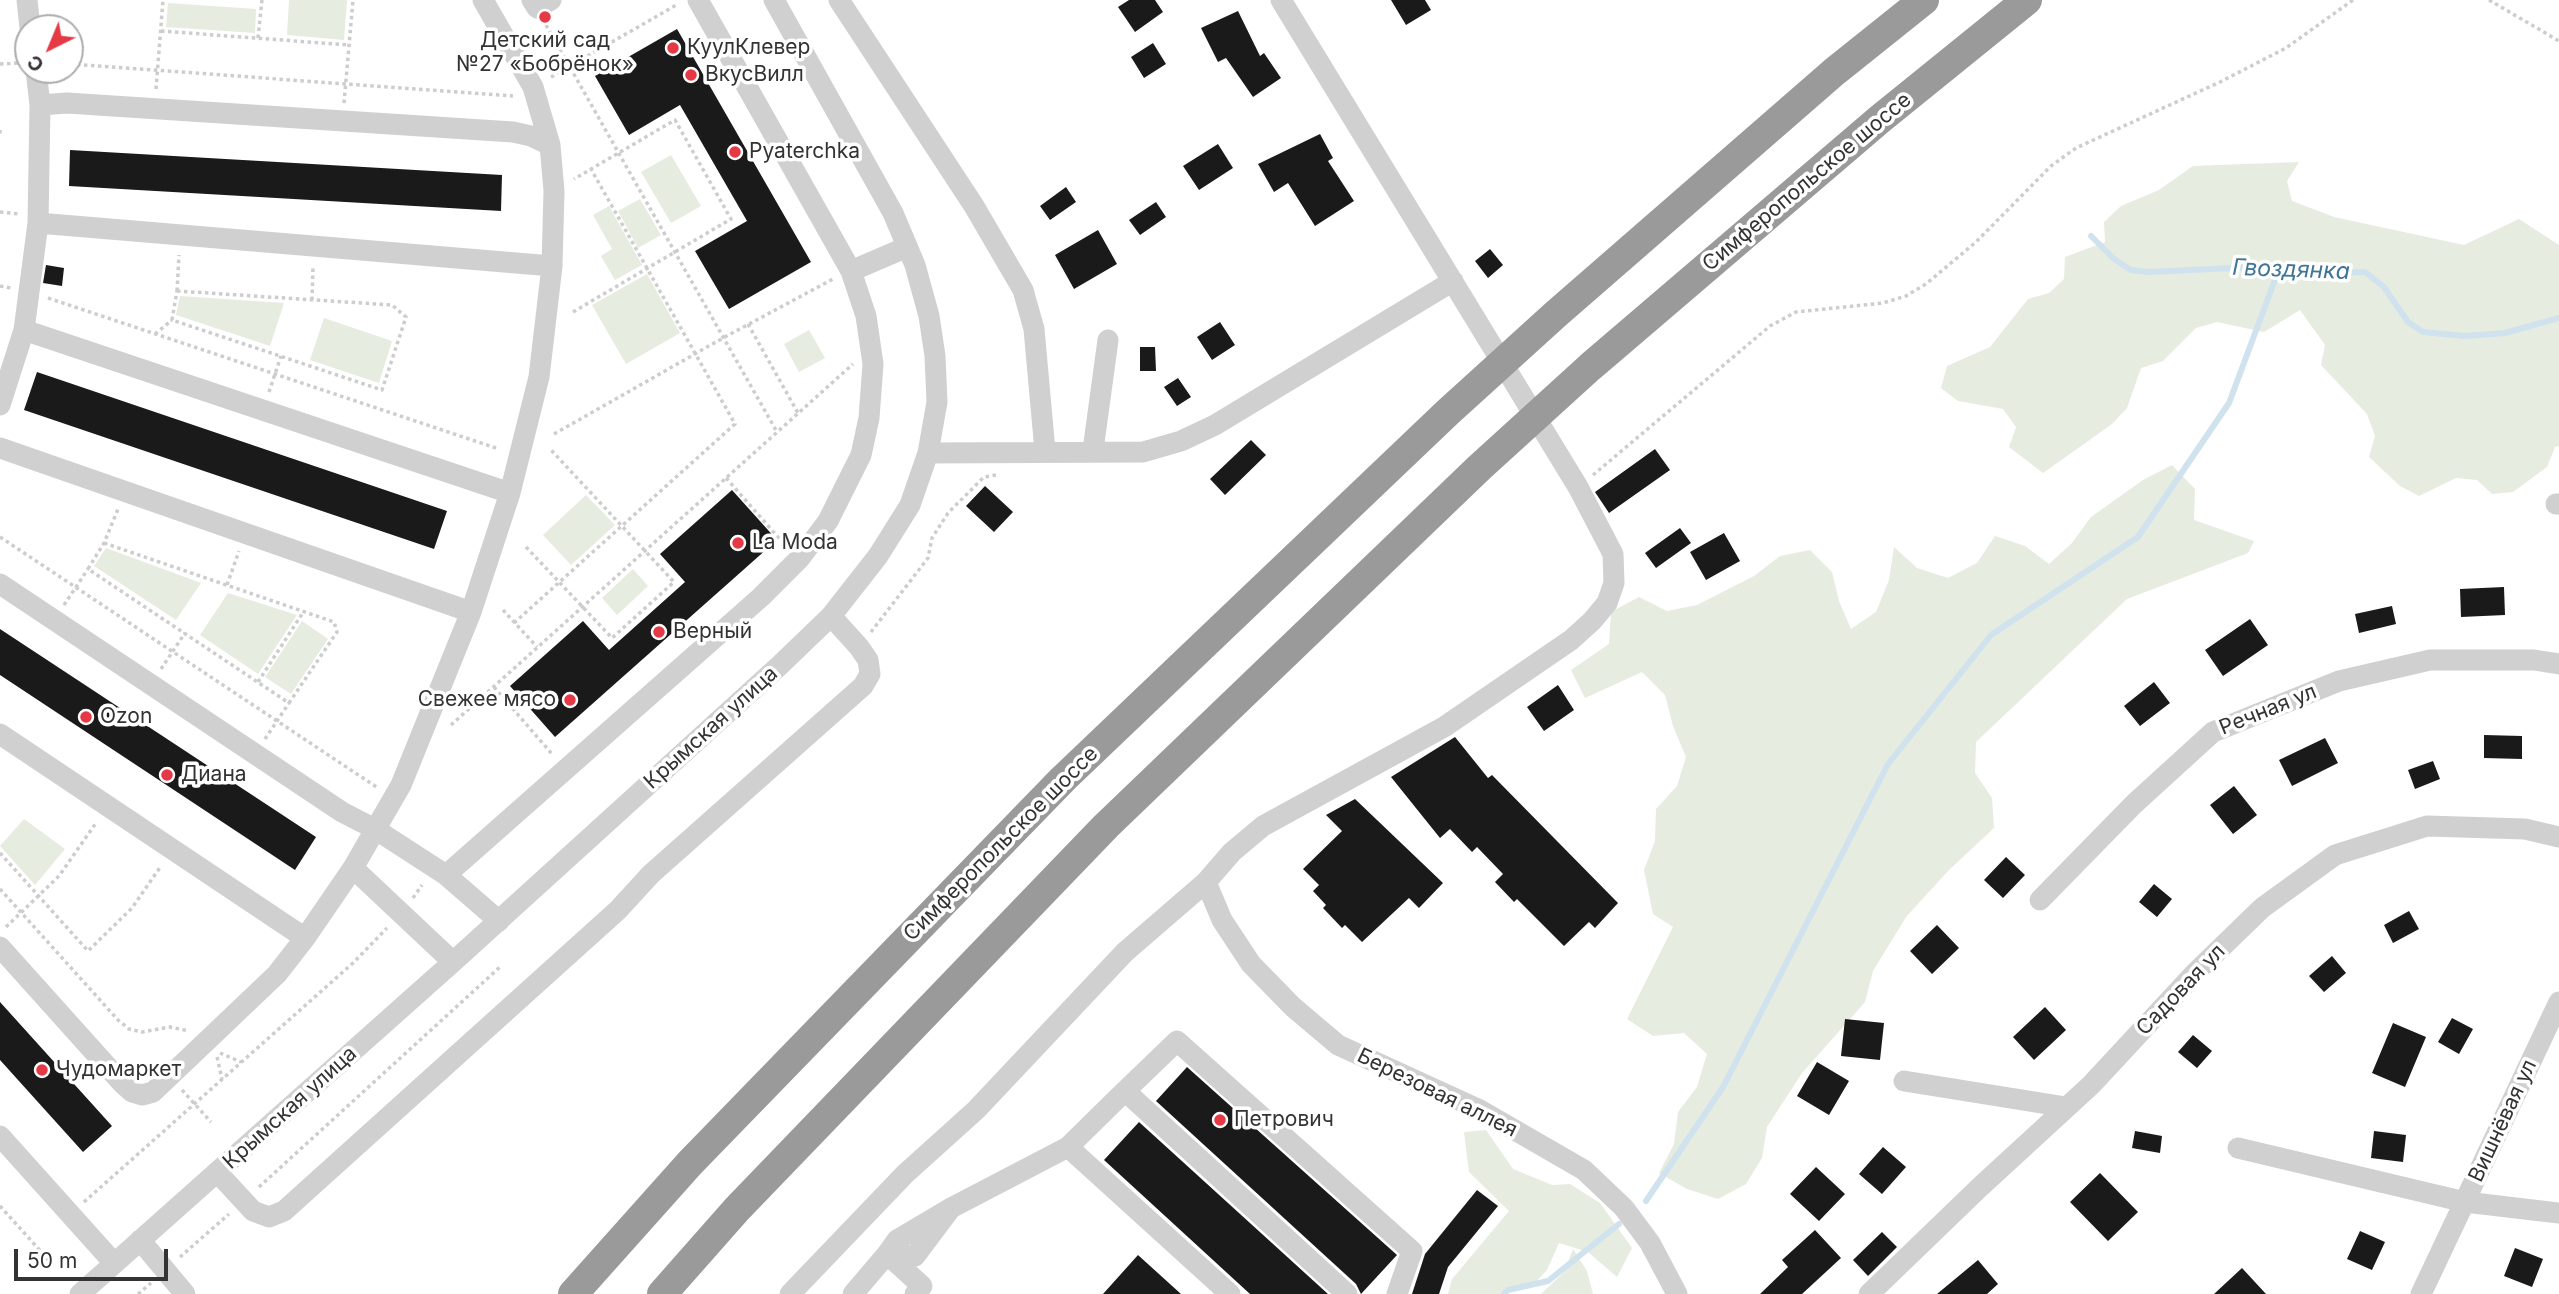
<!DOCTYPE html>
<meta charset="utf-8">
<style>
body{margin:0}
#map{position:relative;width:2559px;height:1294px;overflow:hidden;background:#fff;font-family:Inter,sans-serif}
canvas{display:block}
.north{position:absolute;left:14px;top:14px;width:70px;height:70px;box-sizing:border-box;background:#fff;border:2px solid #adadad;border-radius:50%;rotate:223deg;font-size:19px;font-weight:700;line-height:28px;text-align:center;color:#333}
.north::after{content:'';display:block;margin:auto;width:24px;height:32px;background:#e63946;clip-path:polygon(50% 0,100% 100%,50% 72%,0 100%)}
.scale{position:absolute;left:14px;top:1249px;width:154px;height:32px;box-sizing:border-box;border:4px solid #333;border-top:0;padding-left:9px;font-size:21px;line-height:24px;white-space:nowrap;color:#333;-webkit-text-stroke:5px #fff;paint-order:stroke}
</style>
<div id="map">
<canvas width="2559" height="1294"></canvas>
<div class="north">С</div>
<div class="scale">50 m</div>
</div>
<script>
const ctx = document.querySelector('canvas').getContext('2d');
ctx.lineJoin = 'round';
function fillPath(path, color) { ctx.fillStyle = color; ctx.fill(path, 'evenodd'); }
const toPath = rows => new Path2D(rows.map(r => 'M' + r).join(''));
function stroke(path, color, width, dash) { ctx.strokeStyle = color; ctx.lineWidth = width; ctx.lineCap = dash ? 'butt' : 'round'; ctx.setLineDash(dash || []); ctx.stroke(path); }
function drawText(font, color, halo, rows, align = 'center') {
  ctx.font = font + ' Inter,sans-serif'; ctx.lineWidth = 7; ctx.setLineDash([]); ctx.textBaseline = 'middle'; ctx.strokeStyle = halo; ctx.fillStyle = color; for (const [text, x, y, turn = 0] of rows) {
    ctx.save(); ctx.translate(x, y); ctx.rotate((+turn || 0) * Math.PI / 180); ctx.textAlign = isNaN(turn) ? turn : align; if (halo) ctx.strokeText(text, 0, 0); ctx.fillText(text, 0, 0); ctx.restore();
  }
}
const green = toPath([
 [289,0,347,0,344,40,287,35],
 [168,3,256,9,255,33,166,27],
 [671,155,701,206,671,223,641,172],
 [2299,162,2287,181,2292,201,2334,217,2464,245,2519,219,2559,245,2559,446,2555,447,2547,467,2513,492,2492,494,2477,480,2456,478,2419,496,2400,486,2369,457,2375,436,2367,414,2321,365,2325,345,2300,310,2264,332,2217,322,2196,328,2163,361,2141,368,2127,408,2112,424,2043,473,2009,447,2016,427,2003,409,1958,401,1941,388,1947,366,1990,347,2028,299,2049,293,2064,279,2065,257,2105,242,2104,222,2121,206,2159,190,2193,166],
 [640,199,661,235,638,248,618,211],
 [609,206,642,265,615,280,601,256,612,249,593,215],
 [647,274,680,333,626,364,592,305],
 [180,296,284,303,270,346,176,315],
 [324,318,392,341,379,383,310,360],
 [809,330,825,358,799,372,784,344],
 [2172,465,2195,489,2194,520,2254,541,2248,553,2127,599,1976,742,1975,773,1992,798,1994,828,1949,870,1906,917,1873,971,1865,1002,1802,1073,1767,1127,1762,1158,1746,1184,1718,1199,1687,1189,1659,1173,1674,1144,1678,1112,1697,1087,1707,1054,1684,1033,1653,1036,1627,1019,1673,927,1653,914,1644,870,1655,841,1656,809,1677,786,1686,757,1673,726,1665,695,1642,672,1585,698,1571,670,1609,644,1611,612,1639,597,1667,611,1697,605,1754,576,1780,556,1810,550,1832,572,1839,601,1851,629,1876,612,1889,580,1894,547,1917,568,1948,578,1977,563,1995,536,2025,546,2049,564,2072,543,2091,517,2143,480],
 [586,495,615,525,571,565,543,535],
 [106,548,201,583,176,620,94,566],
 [633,569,648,586,617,615,602,598],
 [228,593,297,615,258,674,200,635],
 [302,621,328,639,291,694,265,677],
 [24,819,65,849,35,885,0,846],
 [1486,1130,1513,1169,1552,1185,1570,1184,1600,1203,1632,1248,1617,1277,1588,1252,1559,1243,1547,1270,1530,1288,1508,1290,1502,1294,1448,1294,1452,1279,1509,1211,1469,1172,1464,1132],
 [1573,1249,1587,1271,1593,1294,1541,1294,1564,1272]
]);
const stream = toPath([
 [2091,236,2114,259,2131,270,2149,272,2253,267,2315,273,2365,272,2384,287,2408,322,2423,332,2465,336,2505,333,2559,318],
 [1646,1201,1723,1087,1888,764,1991,635,2138,537,2229,403,2279,269],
 [1504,1294,1508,1290,1548,1281,1619,1224]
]);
const building = toPath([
 [1129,0,1155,0,1163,12,1135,32,1118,7],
 [1391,0,1425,0,1431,10,1406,25],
 [1238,11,1260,56,1264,53,1281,78,1253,97,1226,58,1218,62,1201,28],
 [677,29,811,262,729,309,695,251,747,221,680,105,629,135,595,76],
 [1153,43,1166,64,1144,78,1131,57],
 [1320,134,1333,158,1328,161,1354,201,1315,226,1288,183,1274,192,1258,164],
 [1218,144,1233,168,1199,190,1183,166],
 [70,150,502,175,501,211,69,186],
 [1066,187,1076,202,1050,220,1040,206],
 [1156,202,1166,217,1140,235,1129,220],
 [1098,230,1117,264,1074,289,1055,255],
 [1490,249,1503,265,1488,278,1475,261],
 [46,265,64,268,62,286,43,283],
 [1220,322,1235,345,1212,360,1197,337],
 [1140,347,1155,347,1156,371,1140,371],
 [37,372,447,511,434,549,24,410],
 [1178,378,1191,397,1177,406,1164,387],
 [1251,440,1266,455,1225,495,1210,479],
 [1655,449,1670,470,1609,513,1595,492],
 [985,486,1013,512,994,532,966,506],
 [732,490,777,540,555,737,510,686,583,621,609,650,685,582,660,554],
 [1680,528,1691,543,1656,568,1645,553],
 [1724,533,1740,561,1706,580,1690,552],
 [2504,587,2505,615,2461,617,2460,589],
 [2392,606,2396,624,2359,633,2355,614],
 [2250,619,2268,645,2223,676,2205,650],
 [0,629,316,837,295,870,0,675],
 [2154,682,2170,703,2140,726,2124,706],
 [1558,685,1574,710,1544,731,1527,707],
 [2484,735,2522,736,2522,759,2484,758],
 [1455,737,1488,778,1492,775,1618,903,1595,928,1589,922,1564,946,1517,899,1514,902,1495,882,1503,874,1477,847,1472,852,1450,829,1440,838,1391,777],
 [2325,738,2338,763,2292,786,2279,760],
 [2433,761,2440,779,2415,789,2408,770],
 [2234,786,2257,815,2233,834,2210,805],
 [1355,799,1443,883,1419,908,1409,898,1362,942,1345,925,1342,928,1323,908,1326,905,1313,891,1319,885,1303,869,1342,831,1326,815],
 [2006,857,2025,875,2003,898,1984,880],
 [2154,884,2172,899,2157,917,2139,902],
 [2409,911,2419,929,2393,943,2384,925],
 [1937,925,1959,948,1932,974,1910,951],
 [2332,956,2346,973,2324,992,2309,976],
 [0,1002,112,1126,83,1152,0,1060],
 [2045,1007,2066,1030,2034,1060,2013,1037],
 [2452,1018,2473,1029,2459,1054,2438,1042],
 [1845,1019,1884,1023,1880,1060,1841,1056],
 [2393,1023,2426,1037,2405,1087,2372,1073],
 [2193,1035,2212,1051,2197,1068,2178,1052],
 [1817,1062,1849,1081,1829,1115,1797,1096],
 [1187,1067,1397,1255,1361,1294,1356,1284,1156,1101],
 [1139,1122,1328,1294,1250,1294,1104,1160],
 [2135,1131,2162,1136,2160,1153,2132,1148],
 [2374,1131,2406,1135,2403,1162,2371,1158],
 [1883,1147,1906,1167,1882,1194,1859,1174],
 [1816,1167,1845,1194,1819,1221,1790,1194],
 [2100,1173,2138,1212,2108,1241,2070,1202],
 [1477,1190,1498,1206,1448,1267,1439,1294,1412,1294,1425,1254],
 [1815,1230,1841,1258,1802,1294,1760,1294,1788,1267,1782,1260],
 [2360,1231,2385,1242,2372,1270,2347,1259],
 [1882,1232,1897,1247,1868,1276,1853,1260],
 [2515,1248,2543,1259,2532,1287,2504,1276],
 [1138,1255,1181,1294,1103,1294],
 [1978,1260,1998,1284,1987,1294,1937,1294],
 [2242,1268,2266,1294,2214,1294]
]);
const path = toPath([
 [2489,0,2559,41],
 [546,25,777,432],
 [161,31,349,45],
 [258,38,262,0],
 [0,64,19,63],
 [70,64,513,96],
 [551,77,678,4],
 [156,89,163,0],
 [344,103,353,0],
 [0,130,0,135],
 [0,212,19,214],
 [0,286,11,288],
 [177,291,392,305,406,317,382,390,172,320,177,291],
 [177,291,179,255],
 [48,298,499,449],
 [312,300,313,267],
 [573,312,731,219,675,120,574,179],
 [748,324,798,413],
 [155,334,172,320],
 [269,392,281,356],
 [554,434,723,338,833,279],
 [1593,475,1770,326,1796,312,1883,303,1906,296,1926,284,1976,242,2051,166,2076,148,2220,82,2286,48,2353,0],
 [726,478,785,545],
 [0,537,378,788],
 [104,543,334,622,337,632,289,703,88,569,104,543,118,509],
 [526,547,612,638,674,582,551,450],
 [227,585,239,551],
 [64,605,88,569],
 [503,610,537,647],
 [514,623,735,424,591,169],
 [871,632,928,558,932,538,948,513,984,477,996,475],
 [161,669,185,633],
 [258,682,304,611],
 [494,687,552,754],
 [451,725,853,364],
 [265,739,289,703],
 [0,853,88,951,132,908,161,866],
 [0,889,118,1020,129,1029,142,1032,170,1027,189,1031],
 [413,898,422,885],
 [6,927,59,876,96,823],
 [220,1053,241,1062],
 [217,1057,222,1079],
 [182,1090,211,1122],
 [259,1187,500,967],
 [84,1202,353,963,387,928],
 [0,1206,53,1265],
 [180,1257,229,1214],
 [138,1294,151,1283]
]);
const minor = toPath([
 [27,0,30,28],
 [532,0,537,8,551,0],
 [839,0,974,206,1023,290,1034,329,1045,451],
 [40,105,67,103,513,132,531,136,550,145],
 [38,223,552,266],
 [851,271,907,247],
 [24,330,510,493],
 [0,405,24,330,38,223,40,105,36,70],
 [0,448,471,612],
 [1093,450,1108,340],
 [928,453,1143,452,1181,441,1215,425,1453,281],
 [2556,504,2559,504],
 [0,584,342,812,375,829,446,875,499,921],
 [0,734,305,938],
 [446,875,761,597,800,558,828,521,861,455,869,418,873,364,866,316,851,271,698,0],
 [1206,882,1222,920,1251,964,1293,1007,1338,1045,1480,1110,1584,1170,1624,1208,1650,1243,1677,1294],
 [2040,900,2134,804,2213,732,2339,681,2430,660,2534,660,2559,664],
 [0,947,123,1084,132,1092,142,1095,153,1092,277,974,305,938,353,868],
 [453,962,353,868,401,785,471,612,510,493,539,377,552,266,554,191,550,145,533,87,483,0],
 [1904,1081,2066,1107],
 [1125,1091,1177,1041,1412,1251,1397,1294],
 [0,1136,114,1263],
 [1068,1147,1125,1091,1347,1294],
 [2238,1148,2465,1202,2559,1213],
 [217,1172,253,1211,269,1217,284,1211,618,910,651,874,863,686,870,674,868,660,859,647,831,616],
 [951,1208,1068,1147,1230,1294],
 [951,1208,915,1256,887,1254,897,1240,951,1208],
 [140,1240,185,1294],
 [80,1294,453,962,779,666,831,616,878,556,910,505,928,453,937,402,935,356,929,316,915,265,893,213,774,0],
 [790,1294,905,1174,976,1110,1125,952,1206,882,1232,852,1263,826,1444,727,1571,640,1592,621,1607,603,1614,583,1613,554,1578,487,1281,0],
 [853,1294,887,1254,922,1286,915,1294],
 [1869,1294,1980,1187,2091,1085,2196,972,2262,908,2335,855,2427,826,2525,829,2559,837],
 [2421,1294,2559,1002]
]);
const highway = toPath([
 [573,1294,690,1163,1063,779,1448,412,1556,314,1834,72,1924,0],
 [662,1294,737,1209,1106,826,1480,467,1590,367,1880,119,2027,0]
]);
const markers = [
 [545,17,7,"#e63946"],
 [673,48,7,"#e63946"],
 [691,75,7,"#e63946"],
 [735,152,7,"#e63946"],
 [738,543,7,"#e63946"],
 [659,632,7,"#e63946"],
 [570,700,7,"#e63946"],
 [86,717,7,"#e63946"],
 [167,775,7,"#e63946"],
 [42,1070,7,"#e63946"],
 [1220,1120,7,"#e63946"]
];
const poiNames = [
 ["Детский сад",545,41,"center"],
 ["№27 «Бобрёнок»",545,65,"center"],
 ["КуулКлевер",687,48],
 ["ВкусВилл",705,75],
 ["Pyaterchka",749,152],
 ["La Moda",752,543],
 ["Верный",673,632],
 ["Свежее мясо",556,700,"right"],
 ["Ozon",100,717],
 ["Диана",181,775],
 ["Чудомаркет",56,1070],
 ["Петрович",1234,1120]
];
const streetNames = [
 ["Симферопольское шоссе",1807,182,-40],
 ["Речная ул",2268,710,-22],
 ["Крымская улица",711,728,-42],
 ["Симферопольское шоссе",1001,844,-45],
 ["Садовая ул",2181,990,-46],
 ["Березовая аллея",1437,1093,26],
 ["Крымская улица",290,1108,-42],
 ["Вишнёвая ул",2503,1121,-65]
];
const waterNames = [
 ["Гвоздянка",2291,270,2]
];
fillPath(green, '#e6ecdf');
stroke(stream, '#cfe2ee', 6);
fillPath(building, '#1a1a1a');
stroke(path, '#cdcdcd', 3.5, [3.5, 3.5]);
stroke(minor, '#d0d0d0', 21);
stroke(highway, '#9a9a9a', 30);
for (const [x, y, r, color] of markers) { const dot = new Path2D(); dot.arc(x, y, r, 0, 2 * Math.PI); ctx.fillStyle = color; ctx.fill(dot); stroke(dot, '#fff', 2.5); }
drawText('21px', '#333', '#fff', poiNames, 'left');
drawText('21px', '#333', '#fff', streetNames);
drawText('italic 23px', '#3f7597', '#fff', waterNames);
</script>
